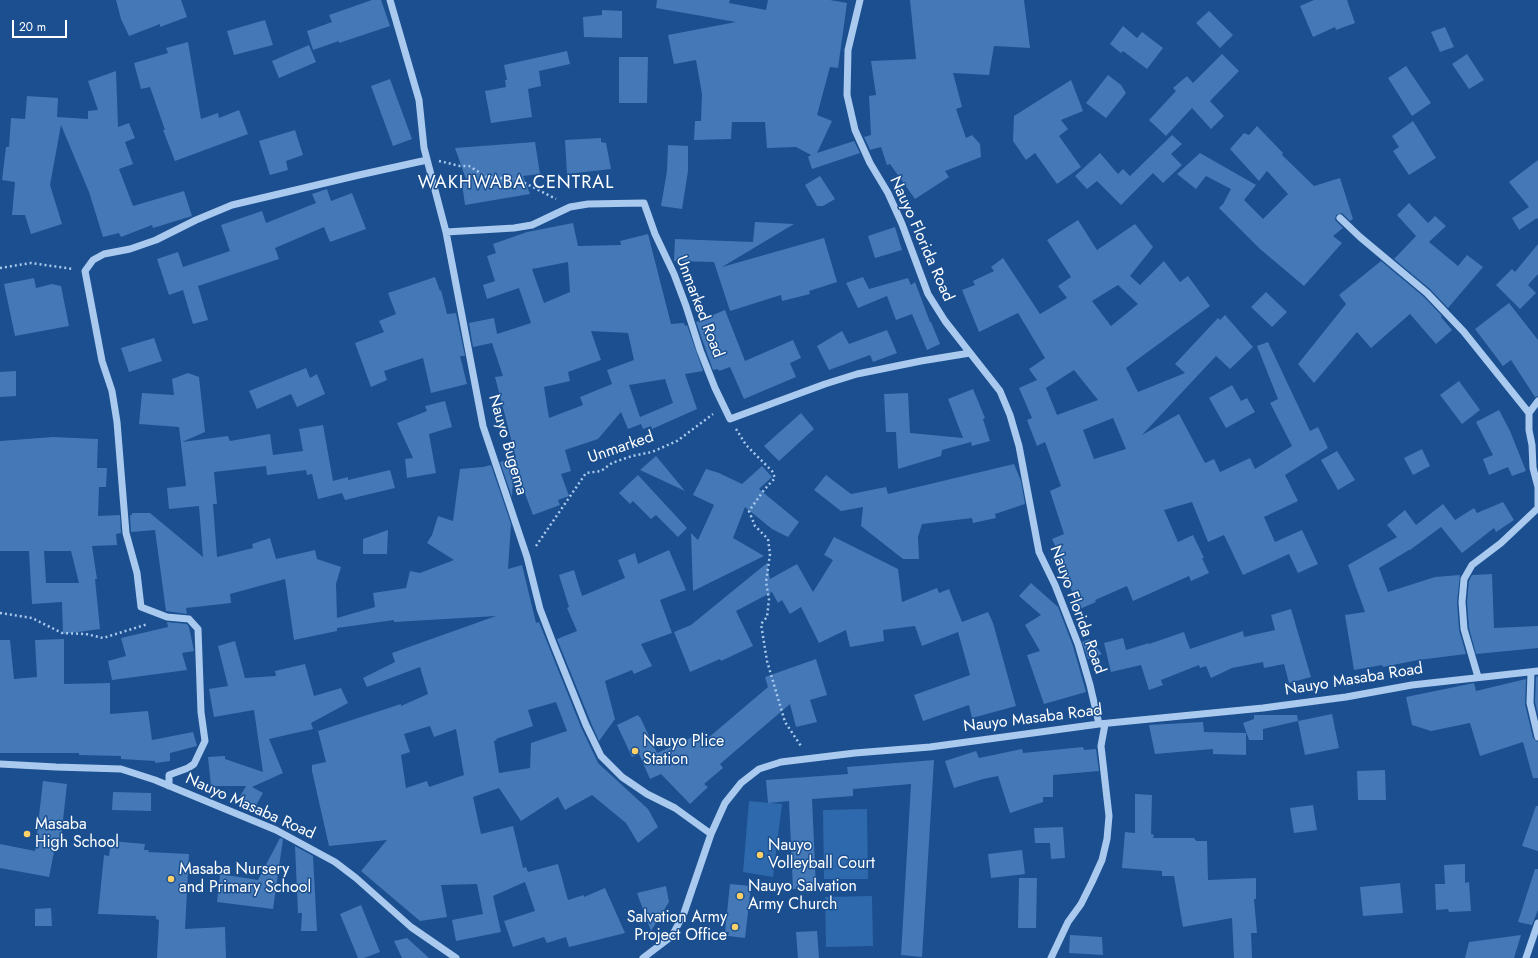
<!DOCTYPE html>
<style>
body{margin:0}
#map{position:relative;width:1538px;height:958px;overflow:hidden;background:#1b4f8f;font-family:Jost,sans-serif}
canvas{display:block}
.scale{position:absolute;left:12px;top:20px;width:55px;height:18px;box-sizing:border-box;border:2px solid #fff;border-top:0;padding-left:5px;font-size:12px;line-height:14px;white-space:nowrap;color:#fff;-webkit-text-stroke:3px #1b4f8f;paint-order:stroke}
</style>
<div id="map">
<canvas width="1538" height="958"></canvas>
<div class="scale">20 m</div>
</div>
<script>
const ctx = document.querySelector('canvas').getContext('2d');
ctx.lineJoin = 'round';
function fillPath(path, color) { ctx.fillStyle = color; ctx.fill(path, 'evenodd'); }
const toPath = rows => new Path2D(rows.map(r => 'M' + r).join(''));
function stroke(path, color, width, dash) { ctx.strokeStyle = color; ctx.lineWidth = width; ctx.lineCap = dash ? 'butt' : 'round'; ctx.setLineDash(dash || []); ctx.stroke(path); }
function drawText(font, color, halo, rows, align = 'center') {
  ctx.font = font + ' Jost,sans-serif'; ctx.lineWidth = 3; ctx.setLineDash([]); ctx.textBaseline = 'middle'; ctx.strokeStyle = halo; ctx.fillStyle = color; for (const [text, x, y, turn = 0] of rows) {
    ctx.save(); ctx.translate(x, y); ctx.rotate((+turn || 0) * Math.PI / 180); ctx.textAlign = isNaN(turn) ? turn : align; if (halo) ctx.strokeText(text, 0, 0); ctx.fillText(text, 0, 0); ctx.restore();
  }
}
const green = toPath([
 [749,801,782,804,773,877,743,872],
 [867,809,868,879,824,879,823,810],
 [872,896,873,946,826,947,825,897]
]);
const building = toPath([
 [116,0,181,0,187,17,160,27,160,24,129,36,121,19],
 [372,0,381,0,390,26,339,43,339,41,313,50,307,31,332,22,329,15],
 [657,0,730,0,729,3,766,10,768,0,830,0,847,3,838,68,830,67,817,115,832,121,817,153,854,141,860,153,812,169,808,157,811,155,796,147,767,148,765,122,732,122,731,139,694,140,695,121,701,121,702,94,696,60,674,64,668,35,736,22,656,8],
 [910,0,1024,0,1030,48,994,46,989,75,953,73,962,107,956,109,966,138,972,135,980,144,981,157,945,171,949,177,915,199,890,164,887,165,881,147,870,150,864,137,871,135,869,96,876,95,871,61,916,59],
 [1314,0,1347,0,1355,23,1336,30,1335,27,1313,37,1300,6],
 [602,10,622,11,622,38,584,37,583,17,602,15],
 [1209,11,1233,35,1220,48,1196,23],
 [265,20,273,45,234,55,227,31],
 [1123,26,1137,38,1142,32,1163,48,1147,69,1123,51,1121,53,1110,44],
 [1445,27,1454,47,1440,52,1431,32],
 [188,42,201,119,218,113,219,118,239,110,248,134,175,161,163,130,165,130,150,87,141,89,134,63,168,53,166,48],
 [309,45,316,62,279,78,272,61],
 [567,51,570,64,539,71,541,86,528,89,532,117,491,123,485,91,506,87,505,80,507,80,504,65],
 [1222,54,1239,71,1210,101,1224,116,1211,129,1192,108,1166,136,1149,120,1176,91,1173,88,1187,76,1193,83],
 [1467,54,1484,80,1469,89,1452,64],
 [619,57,648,57,647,103,619,103],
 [1406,66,1431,103,1412,116,1388,78],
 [116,71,118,127,129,123,135,138,125,142,133,164,119,169,133,206,184,191,192,216,153,228,152,225,121,237,119,233,103,237,89,192,61,125,50,185,62,224,31,234,25,215,12,215,15,182,2,180,6,147,9,147,11,118,25,119,27,96,58,98,57,117,88,119,88,111,98,110,88,81],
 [1108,75,1121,85,1126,93,1106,118,1086,103],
 [390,79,412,139,393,146,371,86],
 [1071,80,1083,111,1061,120,1068,129,1059,136,1081,167,1057,184,1035,153,1026,160,1013,141,1014,116],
 [1413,121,1436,158,1409,175,1393,151,1399,147,1392,136],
 [1257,126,1283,153,1282,155,1314,186,1340,178,1353,219,1350,221,1342,213,1336,215,1335,220,1343,228,1333,236,1342,243,1304,286,1260,249,1219,208,1223,204,1231,189,1206,176,1196,189,1177,174,1200,153,1256,185,1244,200,1263,219,1288,194,1267,171,1259,181,1230,149,1244,133,1249,135],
 [295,130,303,155,286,161,288,170,270,175,259,141],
 [1172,135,1182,144,1171,154,1182,165,1163,183,1153,173,1121,205,1097,181,1087,189,1075,176,1100,153,1118,174,1123,169,1130,176],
 [601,138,601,142,606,143,611,169,567,174,565,140],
 [535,142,540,174,523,176,530,194,465,205,462,183,467,182,455,148],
 [668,145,688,146,688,171,682,209,661,206,667,171],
 [1538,160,1538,219,1537,218,1519,230,1512,218,1529,207,1509,182],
 [820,176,835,199,823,206,817,206,805,185],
 [327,189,331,201,352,193,366,229,330,242,324,227,275,248,279,259,198,286,208,320,193,324,183,290,169,295,157,259,178,252,183,267,230,251,221,225,262,211,266,223,316,203,312,194],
 [1409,203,1428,223,1435,216,1446,226,1429,242,1458,266,1467,255,1483,267,1448,308,1430,289,1394,259,1416,236,1397,215],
 [1078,220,1097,250,1135,224,1153,247,1130,276,1140,285,1164,261,1180,282,1188,276,1210,306,1126,368,1138,392,1185,373,1175,364,1218,318,1220,320,1225,315,1253,347,1230,369,1216,356,1142,435,1179,414,1205,463,1214,459,1220,472,1250,458,1255,469,1292,446,1270,403,1278,399,1257,346,1268,342,1310,431,1318,427,1328,448,1285,475,1298,501,1264,517,1275,542,1302,530,1318,564,1298,573,1289,554,1243,575,1224,535,1208,542,1192,502,1164,510,1178,542,1193,535,1204,558,1202,558,1209,573,1191,581,1189,576,1133,601,1127,586,1095,600,1096,602,1080,609,1058,560,1061,559,1052,539,1064,534,1050,491,1061,486,1045,442,1037,446,1027,420,1032,418,1019,388,1037,380,1029,369,1045,358,1018,313,979,332,962,290,975,285,973,281,994,271,991,267,1003,258,1040,314,1067,298,1058,286,1071,277,1047,240],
 [1118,285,1138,304,1111,326,1092,301],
 [1074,370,1098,400,1057,415,1046,388],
 [1113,418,1126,449,1094,459,1083,430],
 [755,222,794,224,722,267,824,238,837,282,809,291,810,294,782,301,781,295,730,311,714,262,674,261,675,239,753,242],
 [573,223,578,246,621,245,620,241,648,234,671,324,684,323,685,326,687,325,703,371,685,374,697,409,652,429,651,426,643,429,641,424,628,429,621,412,598,439,565,450,571,471,561,474,569,496,558,500,560,505,533,515,514,464,512,497,500,462,516,458,495,377,503,376,492,343,473,347,469,323,494,318,497,334,531,323,519,288,487,299,483,285,495,281,487,256,496,253,493,244,527,232],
 [568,262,570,292,544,303,532,269],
 [591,331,628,333,634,360,607,370,612,384,580,397,583,405,549,418,544,387,570,381,568,372,601,360],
 [665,379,673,403,640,417,629,385],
 [895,227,902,250,875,258,868,236],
 [1538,244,1538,274,1528,285,1536,293,1520,309,1496,285,1512,269,1515,272],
 [1381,261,1424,297,1442,316,1441,317,1452,330,1436,344,1410,314,1371,348,1357,332,1314,383,1298,364,1346,304,1339,295],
 [435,277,440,291,441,290,447,314,456,313,465,356,460,356,467,384,431,393,423,358,384,371,387,380,371,387,355,343,384,332,379,321,396,314,388,293],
 [863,277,869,289,908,278,911,285,915,282,930,322,931,322,940,344,927,350,912,314,896,320,887,296,858,308,846,283],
 [34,278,36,288,52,284,61,286,69,326,15,336,4,284],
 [1266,292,1287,312,1272,327,1251,307],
 [1509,303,1538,340,1538,396,1535,397,1511,360,1503,366,1475,329],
 [725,310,745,361,793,340,801,358,790,363,796,377,744,399,730,367,719,371,718,369,713,370,696,322],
 [887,330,897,353,873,362,870,355,829,370,817,346,842,331,849,344],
 [154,338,162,361,129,372,121,348],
 [306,368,310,378,317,374,325,394,297,407,291,394,257,409,249,391],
 [16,371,16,396,0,397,0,372],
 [188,373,199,377,205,432,182,442,228,436,230,441,270,434,273,455,303,451,299,429,323,425,333,481,348,477,348,480,390,470,395,488,345,500,342,493,318,499,312,474,307,475,306,470,267,475,266,466,214,472,217,504,213,504,217,557,253,548,252,544,270,538,276,559,315,550,317,559,341,567,336,584,337,618,375,607,373,593,406,588,410,571,420,573,454,560,427,543,432,535,438,516,453,521,460,469,483,467,491,465,511,524,508,569,522,565,536,623,539,622,581,727,598,763,648,809,658,827,638,843,626,823,592,795,565,810,558,797,521,821,499,788,473,797,481,834,513,826,523,868,526,867,528,872,558,864,568,900,584,895,584,897,605,888,625,933,569,947,566,937,547,943,544,937,513,947,504,921,535,911,525,882,493,896,501,932,456,941,452,920,483,914,477,884,441,885,447,917,420,921,361,871,387,840,329,846,312,771,312,765,326,762,318,731,401,704,401,706,428,694,420,667,367,687,363,678,395,662,392,653,496,616,394,622,394,620,337,628,337,631,294,640,285,579,230,594,231,603,186,608,187,614,166,611,155,530,131,532,130,515,132,515,132,513,150,513,203,557,199,506,169,509,167,488,186,486,179,427,139,424,142,393,174,395,172,379],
 [556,702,567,731,531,743,530,768,499,773,494,741,497,740,496,739,533,726,528,710],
 [430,726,434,737,456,729,464,775,429,787,427,781,406,788,401,755,410,752,404,734],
 [1459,381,1480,410,1462,424,1440,395],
 [1232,385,1241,401,1247,398,1255,412,1226,428,1209,398],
 [973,389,985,418,983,419,990,441,972,446,971,442,942,450,941,456,898,469,896,432,886,432,884,394,908,393,910,433,963,438,948,399],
 [445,401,452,427,429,434,436,473,407,478,405,459,413,458,397,423,427,411,425,406],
 [1499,410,1510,431,1526,471,1512,476,1508,467,1489,475,1483,459,1493,455,1476,422],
 [801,413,814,429,779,461,764,446],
 [53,437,98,439,97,468,107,468,106,487,99,487,98,516,120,515,121,533,116,534,117,545,92,546,97,579,95,579,100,629,63,634,62,602,32,604,29,551,0,551,0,441],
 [44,551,71,551,79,583,46,583],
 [1422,449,1430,466,1413,475,1404,458],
 [1337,451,1355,480,1338,490,1321,460],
 [656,456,685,491,640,470],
 [1014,464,1021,481,1025,504,995,514,996,518,973,523,972,518,922,524,918,537,919,559,903,559,861,526,863,507,841,511,814,490,826,475,851,494,886,487,888,494],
 [762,466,772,477,759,489,799,522,788,537,772,529,745,507,733,538,764,556,693,591,691,533,698,540,714,505,693,495,706,469,719,473,742,484],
 [638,475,687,528,678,537,656,515,651,519,633,501,630,504,619,493],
 [1503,502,1514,520,1496,532,1494,528,1462,553,1441,527,1410,550,1409,550,1379,568,1388,592,1435,577,1460,575,1457,602,1459,630,1466,654,1418,660,1383,667,1382,665,1354,670,1345,615,1365,612,1348,565,1397,537,1387,525,1405,510,1416,525,1443,504,1455,520,1474,508,1477,513],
 [388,530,387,554,363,554,363,539],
 [834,537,898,569,902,602,937,588,939,593,949,589,962,622,988,612,993,623,1016,706,972,718,969,705,923,721,914,695,970,675,958,632,922,646,915,626,883,630,884,641,850,647,846,630,819,643,801,607,790,614,782,600,778,603,772,592,736,611,753,646,721,661,720,659,690,672,674,632,691,625,767,563,770,579,797,564,813,592,833,560,824,555],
 [669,550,686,590,660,600,672,633,641,644,652,666,634,674,632,670,605,681,615,719,599,741,591,723,557,639,577,631,567,608,569,607,559,575,574,570,582,596,625,578,618,560,635,553,638,564],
 [1492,574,1494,628,1538,626,1538,648,1476,654,1469,628,1467,602,1469,581,1472,575],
 [1031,583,1058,607,1073,646,1086,692,1044,704,1027,655,1040,651,1025,625,1041,615,1019,596],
 [1291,609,1311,677,1289,683,1284,664,1264,668,1263,662,1232,668,1211,678,1206,666,1200,668,1199,665,1161,680,1163,685,1149,690,1141,665,1111,672,1104,643,1123,638,1126,650,1149,643,1149,644,1184,632,1190,649,1243,631,1244,637,1275,630,1271,615],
 [167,622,187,624,189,627,194,651,182,653,187,670,112,680,108,661,126,656,121,638,168,627],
 [64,639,64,684,110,683,110,714,148,711,152,740,193,732,197,746,170,753,170,761,155,763,155,761,121,759,121,756,79,755,79,753,0,753,0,640,10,640,14,679,37,677,35,640],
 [1089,639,1102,654,1088,659,1082,642],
 [235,641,245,678,276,676,275,671,305,664,314,696,341,688,348,703,311,723,313,729,269,739,283,773,252,787,263,793,254,809,238,800,246,786,211,786,208,757,225,756,225,759,263,772,254,710,214,717,209,689,228,686,218,646],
 [816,659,827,695,810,700,817,722,796,727,790,704,720,764,723,768,704,784,708,787,690,804,661,774,650,779,639,754,632,757,617,725,638,715,639,717,640,717,657,753,697,735,701,744,768,687,765,677],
 [1538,676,1538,715,1535,702,1536,677],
 [1526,679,1525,704,1533,738,1538,742,1538,778,1533,778,1523,742,1480,756,1470,723,1431,731,1412,725,1406,697,1474,683,1476,691],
 [1332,714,1339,748,1305,755,1298,721,1263,729,1263,740,1249,740,1243,723,1254,719,1254,715,1297,715,1298,721],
 [1203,722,1204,732,1246,733,1246,755,1213,754,1213,749,1155,754,1149,725],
 [1083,747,1084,750,1096,749,1099,771,1053,775,1053,797,1043,797,1043,802,1010,813,998,776,983,779,954,788,945,761,976,751,979,758,1022,749,1023,753],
 [934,760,922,957,901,955,911,784,853,789,853,796,812,799,816,888,793,889,789,801,768,803,766,780,848,774,847,767],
 [1385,770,1386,800,1358,800,1357,771],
 [43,781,67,784,60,847,55,847,49,877,0,868,0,844,35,851],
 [113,792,151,793,151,811,112,810],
 [1135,794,1152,795,1151,834,1154,835,1153,838,1194,838,1196,841,1207,841,1208,880,1256,878,1256,899,1254,899,1257,933,1251,933,1252,958,1234,958,1232,918,1183,927,1174,876,1162,876,1162,871,1122,868,1125,832,1135,833],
 [1313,805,1317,830,1294,833,1290,808],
 [1536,806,1538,806,1538,851,1522,846],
 [1063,827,1065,858,1051,859,1050,843,1035,843,1034,828],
 [280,838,283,839,273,909,217,902,220,874,258,880],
 [111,841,145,844,144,850,149,850,148,852,189,854,185,929,225,927,226,958,157,958,159,920,156,919,156,916,98,914,104,855,109,856],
 [295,846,313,856,317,931,301,931,302,913,298,913],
 [1022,850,1025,874,991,878,988,854],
 [1465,864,1465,883,1469,882,1471,911,1449,912,1448,909,1436,910,1435,884,1445,884,1444,865],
 [1535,869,1538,869,1538,910,1532,925,1518,922],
 [1019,878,1037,878,1036,928,1018,928],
 [1400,883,1403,913,1363,916,1360,887],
 [730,884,751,886,745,938,728,936,729,932,725,932],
 [666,886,669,902,651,931,637,893],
 [361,905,380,952,364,958,358,958,340,914],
 [51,908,52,926,35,926,35,909],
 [817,931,819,958,798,958,796,932],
 [1070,935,1102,937,1103,955,1069,953],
 [1521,935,1514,958,1465,958,1469,942],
 [407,938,429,958,402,958,394,941]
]);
const path = toPath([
 [439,161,460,166,469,166,487,177,517,179,556,199],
 [0,268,31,263,73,269],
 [736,429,746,445,772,471,775,478,764,490,749,511,755,526,768,539,770,554,766,582,769,599,767,617,761,624,767,661,785,722,801,746],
 [536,546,586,473,601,471,612,463,632,456,652,452,677,441,713,414],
 [0,613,32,618,62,633,86,634,103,638,148,624]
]);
const minor = toPath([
 [390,0,419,100,424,148,446,232,483,426,527,557,540,609,553,643,586,725,601,756,622,777,647,794,675,808,711,834],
 [860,0,848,50,847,95,855,130,870,163,888,193,902,224,928,294,945,321,1000,391,1010,415,1019,446,1039,552,1055,585,1078,644,1090,685,1099,724],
 [1340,218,1360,237,1427,293,1464,332,1529,413],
 [446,232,514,228,532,225,570,207,588,204,644,203,655,234,674,274,686,306,700,350,715,388,730,419,825,384,857,374,921,361,970,353],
 [1531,672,1530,703,1538,737],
 [1478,677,1464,629,1462,602,1464,579,1472,565,1501,543,1538,508,1538,487,1533,468,1532,445,1529,430,1529,413,1538,401],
 [0,764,56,767,121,769,155,780,276,830,335,862,356,878,411,927,456,958],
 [169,786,169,775,188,768,194,764,205,741,201,712,198,629,189,619,167,617,141,607,137,573,126,533,117,422,112,391,102,361,85,271,93,260,104,254,130,249,156,240,196,220,232,205,359,175,427,160],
 [643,958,672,936,684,913,711,834,725,803,741,783,759,769,781,762,855,753,930,747,1099,724,1263,708,1346,697,1412,685,1538,671],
 [1051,958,1068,922,1081,904,1092,882,1102,860,1107,839,1109,816,1101,746,1105,724],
 [1526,958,1538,923]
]);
const markers = [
 [635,751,4,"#ffd166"],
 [27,834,4,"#ffd166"],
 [760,855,4,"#ffd166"],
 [171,879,4,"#ffd166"],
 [740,896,4,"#ffd166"],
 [735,927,4,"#ffd166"]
];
const streetNames = [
 ["Nauyo Florida Road",921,239,66],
 ["Unmarked Road",699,307,69],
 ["Nauyo Bugema",507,445,74],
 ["Unmarked",621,448,-19],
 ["Nauyo Florida Road",1077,610,70],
 ["Nauyo Masaba Road",1354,680,-9],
 ["Nauyo Masaba Road",1033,719,-7],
 ["Nauyo Masaba Road",250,807,24]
];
const poiNames = [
 ["Nauyo Plice",643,742],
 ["Station",643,760],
 ["Masaba",35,825],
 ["High School",35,843],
 ["Nauyo",768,846],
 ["Volleyball Court",768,864],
 ["Masaba Nursery",179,870],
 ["and Primary School",179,888],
 ["Nauyo Salvation",748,887],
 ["Army Church",748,905],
 ["Salvation Army",727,918,"right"],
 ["Project Office",727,936,"right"]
];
const quarterNames = [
 ["WAKHWABA CENTRAL",516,184]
];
fillPath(green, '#2e69ad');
fillPath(building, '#4478b7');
stroke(path, '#a9c9ee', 2.5, [2, 3]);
stroke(minor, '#a9c9ee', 7);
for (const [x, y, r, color] of markers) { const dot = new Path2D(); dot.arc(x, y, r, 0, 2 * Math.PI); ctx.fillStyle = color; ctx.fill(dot); stroke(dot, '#1b4f8f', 1.5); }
drawText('16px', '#fff', '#1b4f8f', streetNames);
drawText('16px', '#fff', '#1b4f8f', poiNames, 'left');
ctx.letterSpacing = '1px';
drawText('18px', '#fff', '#1b4f8f', quarterNames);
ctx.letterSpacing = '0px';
</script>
